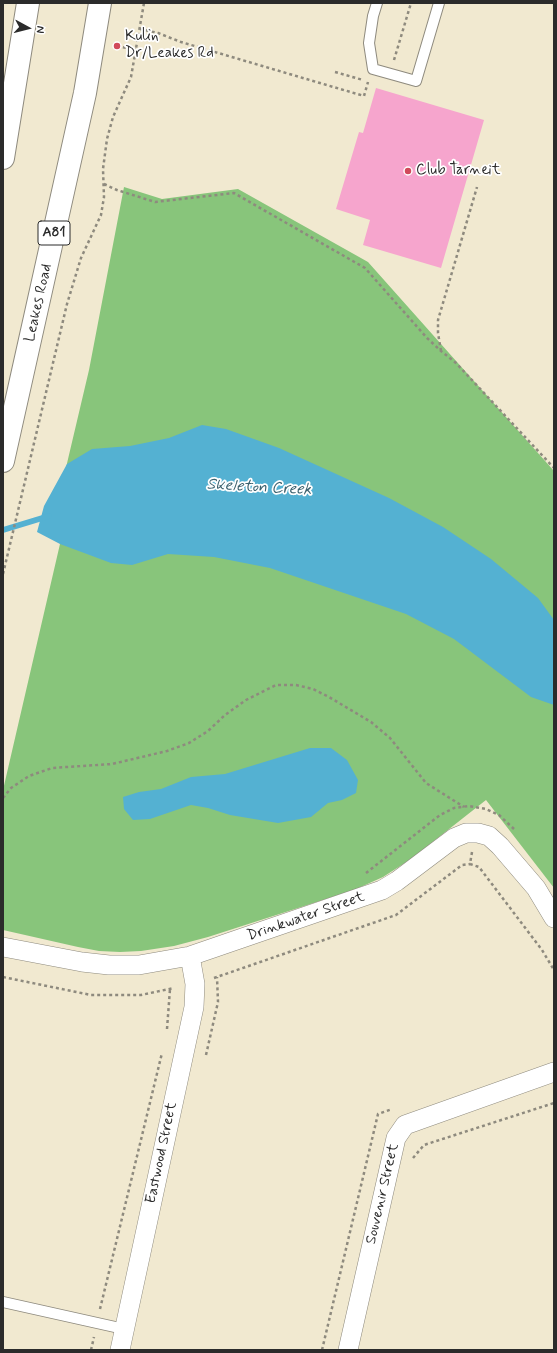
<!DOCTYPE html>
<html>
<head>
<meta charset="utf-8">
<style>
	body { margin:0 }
	#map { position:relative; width:557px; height:1353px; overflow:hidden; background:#f1e9d0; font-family:Mynerve,sans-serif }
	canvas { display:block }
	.frame { position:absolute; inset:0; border:4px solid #2b2b2b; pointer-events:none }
	.north { position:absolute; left:8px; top:8px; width:40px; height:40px; -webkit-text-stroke:3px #fff; paint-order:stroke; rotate:97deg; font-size:11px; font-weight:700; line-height:16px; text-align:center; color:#2b2b2b }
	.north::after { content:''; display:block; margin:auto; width:14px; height:18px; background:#2b2b2b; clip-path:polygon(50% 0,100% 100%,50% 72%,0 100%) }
</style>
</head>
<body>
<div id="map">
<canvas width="557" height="1353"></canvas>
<div class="frame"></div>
<div class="north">N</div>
</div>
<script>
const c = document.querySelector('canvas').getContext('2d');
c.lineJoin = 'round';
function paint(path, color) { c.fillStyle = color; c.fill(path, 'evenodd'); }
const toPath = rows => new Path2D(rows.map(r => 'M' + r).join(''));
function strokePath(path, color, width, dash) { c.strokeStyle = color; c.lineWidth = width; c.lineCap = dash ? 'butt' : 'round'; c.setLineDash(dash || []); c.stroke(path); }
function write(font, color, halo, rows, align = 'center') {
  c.font = font + ' Mynerve,sans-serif'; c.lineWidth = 3.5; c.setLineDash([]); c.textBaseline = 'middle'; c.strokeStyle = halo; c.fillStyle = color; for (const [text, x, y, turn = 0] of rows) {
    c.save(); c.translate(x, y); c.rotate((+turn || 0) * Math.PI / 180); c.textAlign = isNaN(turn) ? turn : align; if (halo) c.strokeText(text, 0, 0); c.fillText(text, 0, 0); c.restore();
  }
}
const green = toPath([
	[124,187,162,199,238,189,368,262,554,471,554,888,486,800,411,859,383,877,354,890,208,937,174,946,141,951,120,952,99,951,78,947,3,930,3,790,66,518,56,510,89,370]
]);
const water = toPath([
	[202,425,226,429,279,448,389,498,443,527,491,559,538,598,554,620,554,705,531,697,454,639,406,614,270,568,214,557,168,554,132,565,111,563,60,544,37,532,44,506,67,464,92,449,130,446,169,438],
	[310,748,331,748,347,760,358,780,356,793,342,800,328,803,311,817,278,823,230,815,208,808,191,805,150,819,133,820,124,809,123,797,139,792,161,789,191,777,225,774]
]);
const stream = toPath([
	[3,530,49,516]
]);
const building = toPath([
	[376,88,484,120,441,268,363,245,370,220,336,209,359,132,363,133]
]);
const path = toPath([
	[140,29,158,33,181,42,364,96,368,82],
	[117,46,136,50],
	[394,60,411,3],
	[335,72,363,80],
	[104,184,117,190,155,202,234,193,365,268,427,338,441,351,456,363,554,468],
	[441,351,438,333,438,320,477,187],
	[3,574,67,304,81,258,101,215,104,197,103,169,107,139,113,117,131,77,144,3],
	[3,798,11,788,29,776,52,768,112,764,167,751,189,743,208,731,225,715,246,700,276,685,296,685,313,689,329,697,371,722,390,738,426,783,464,807],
	[472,852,470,864,479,867,542,950,554,970],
	[366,873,440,815,454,808,469,806,486,809,499,815,514,829],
	[3,977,91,995,141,995,174,988],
	[214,978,396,915,462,865,470,864],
	[167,1029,170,989],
	[206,1055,218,1002,217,977],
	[413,1158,424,1145,554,1103],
	[100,1309,162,1053],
	[91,1350,94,1337],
	[322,1350,378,1114,392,1109]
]);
const lane = toPath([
	[377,3,373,16,369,43,373,69,416,81,439,3],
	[3,1302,124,1329]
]);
const street = toPath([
	[3,947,82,962,109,965,139,965,190,956,382,890,397,881,454,838,466,833,478,833,489,836,500,846,536,888,554,918],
	[120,1350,194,1007,195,984,190,956],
	[348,1350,396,1138,405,1125,554,1072]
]);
const highway = toPath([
	[3,158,28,3],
	[3,461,85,93,100,3]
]);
const markers = [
	[117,46,4,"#d1495b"],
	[408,171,4,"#d1495b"]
];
const shields = [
	[54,233,32]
];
const shieldNames = [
	["A81",54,233]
];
const poiNames = [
	["Kulin",125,37],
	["Dr/Leakes Rd",125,54],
	["Club Tarneit",416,171]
];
const streetNames = [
	["Leakes Road",39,303,-77],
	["Drinkwater Street",306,917,-19],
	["Eastwood Street",162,1153,-78],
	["Souvenir Street",383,1194,-77]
];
const waterNames = [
	["Skeleton Creek",259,488,3]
];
paint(green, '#88c57b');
paint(water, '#54b1d2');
strokePath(stream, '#54b1d2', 6);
paint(building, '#f6a5cd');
strokePath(lane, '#8e8a7e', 12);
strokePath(street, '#8e8a7e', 20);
strokePath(highway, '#8e8a7e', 24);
strokePath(path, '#8e8a7e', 2.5, [3, 3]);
strokePath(lane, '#fff', 10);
strokePath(street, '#fff', 19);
strokePath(highway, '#fff', 22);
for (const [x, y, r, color] of markers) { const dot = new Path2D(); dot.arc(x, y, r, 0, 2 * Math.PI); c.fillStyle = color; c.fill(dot); strokePath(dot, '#fff', 1.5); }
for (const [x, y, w] of shields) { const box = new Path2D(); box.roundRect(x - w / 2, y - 12, w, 24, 3); c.fillStyle = '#fff'; c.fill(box); strokePath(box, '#2b2b2b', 1); }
write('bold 14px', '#2b2b2b', null, shieldNames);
write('15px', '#2b2b2b', '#fff', poiNames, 'left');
write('15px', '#2b2b2b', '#fff', streetNames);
write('italic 16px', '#3b616e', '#fff', waterNames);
</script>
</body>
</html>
